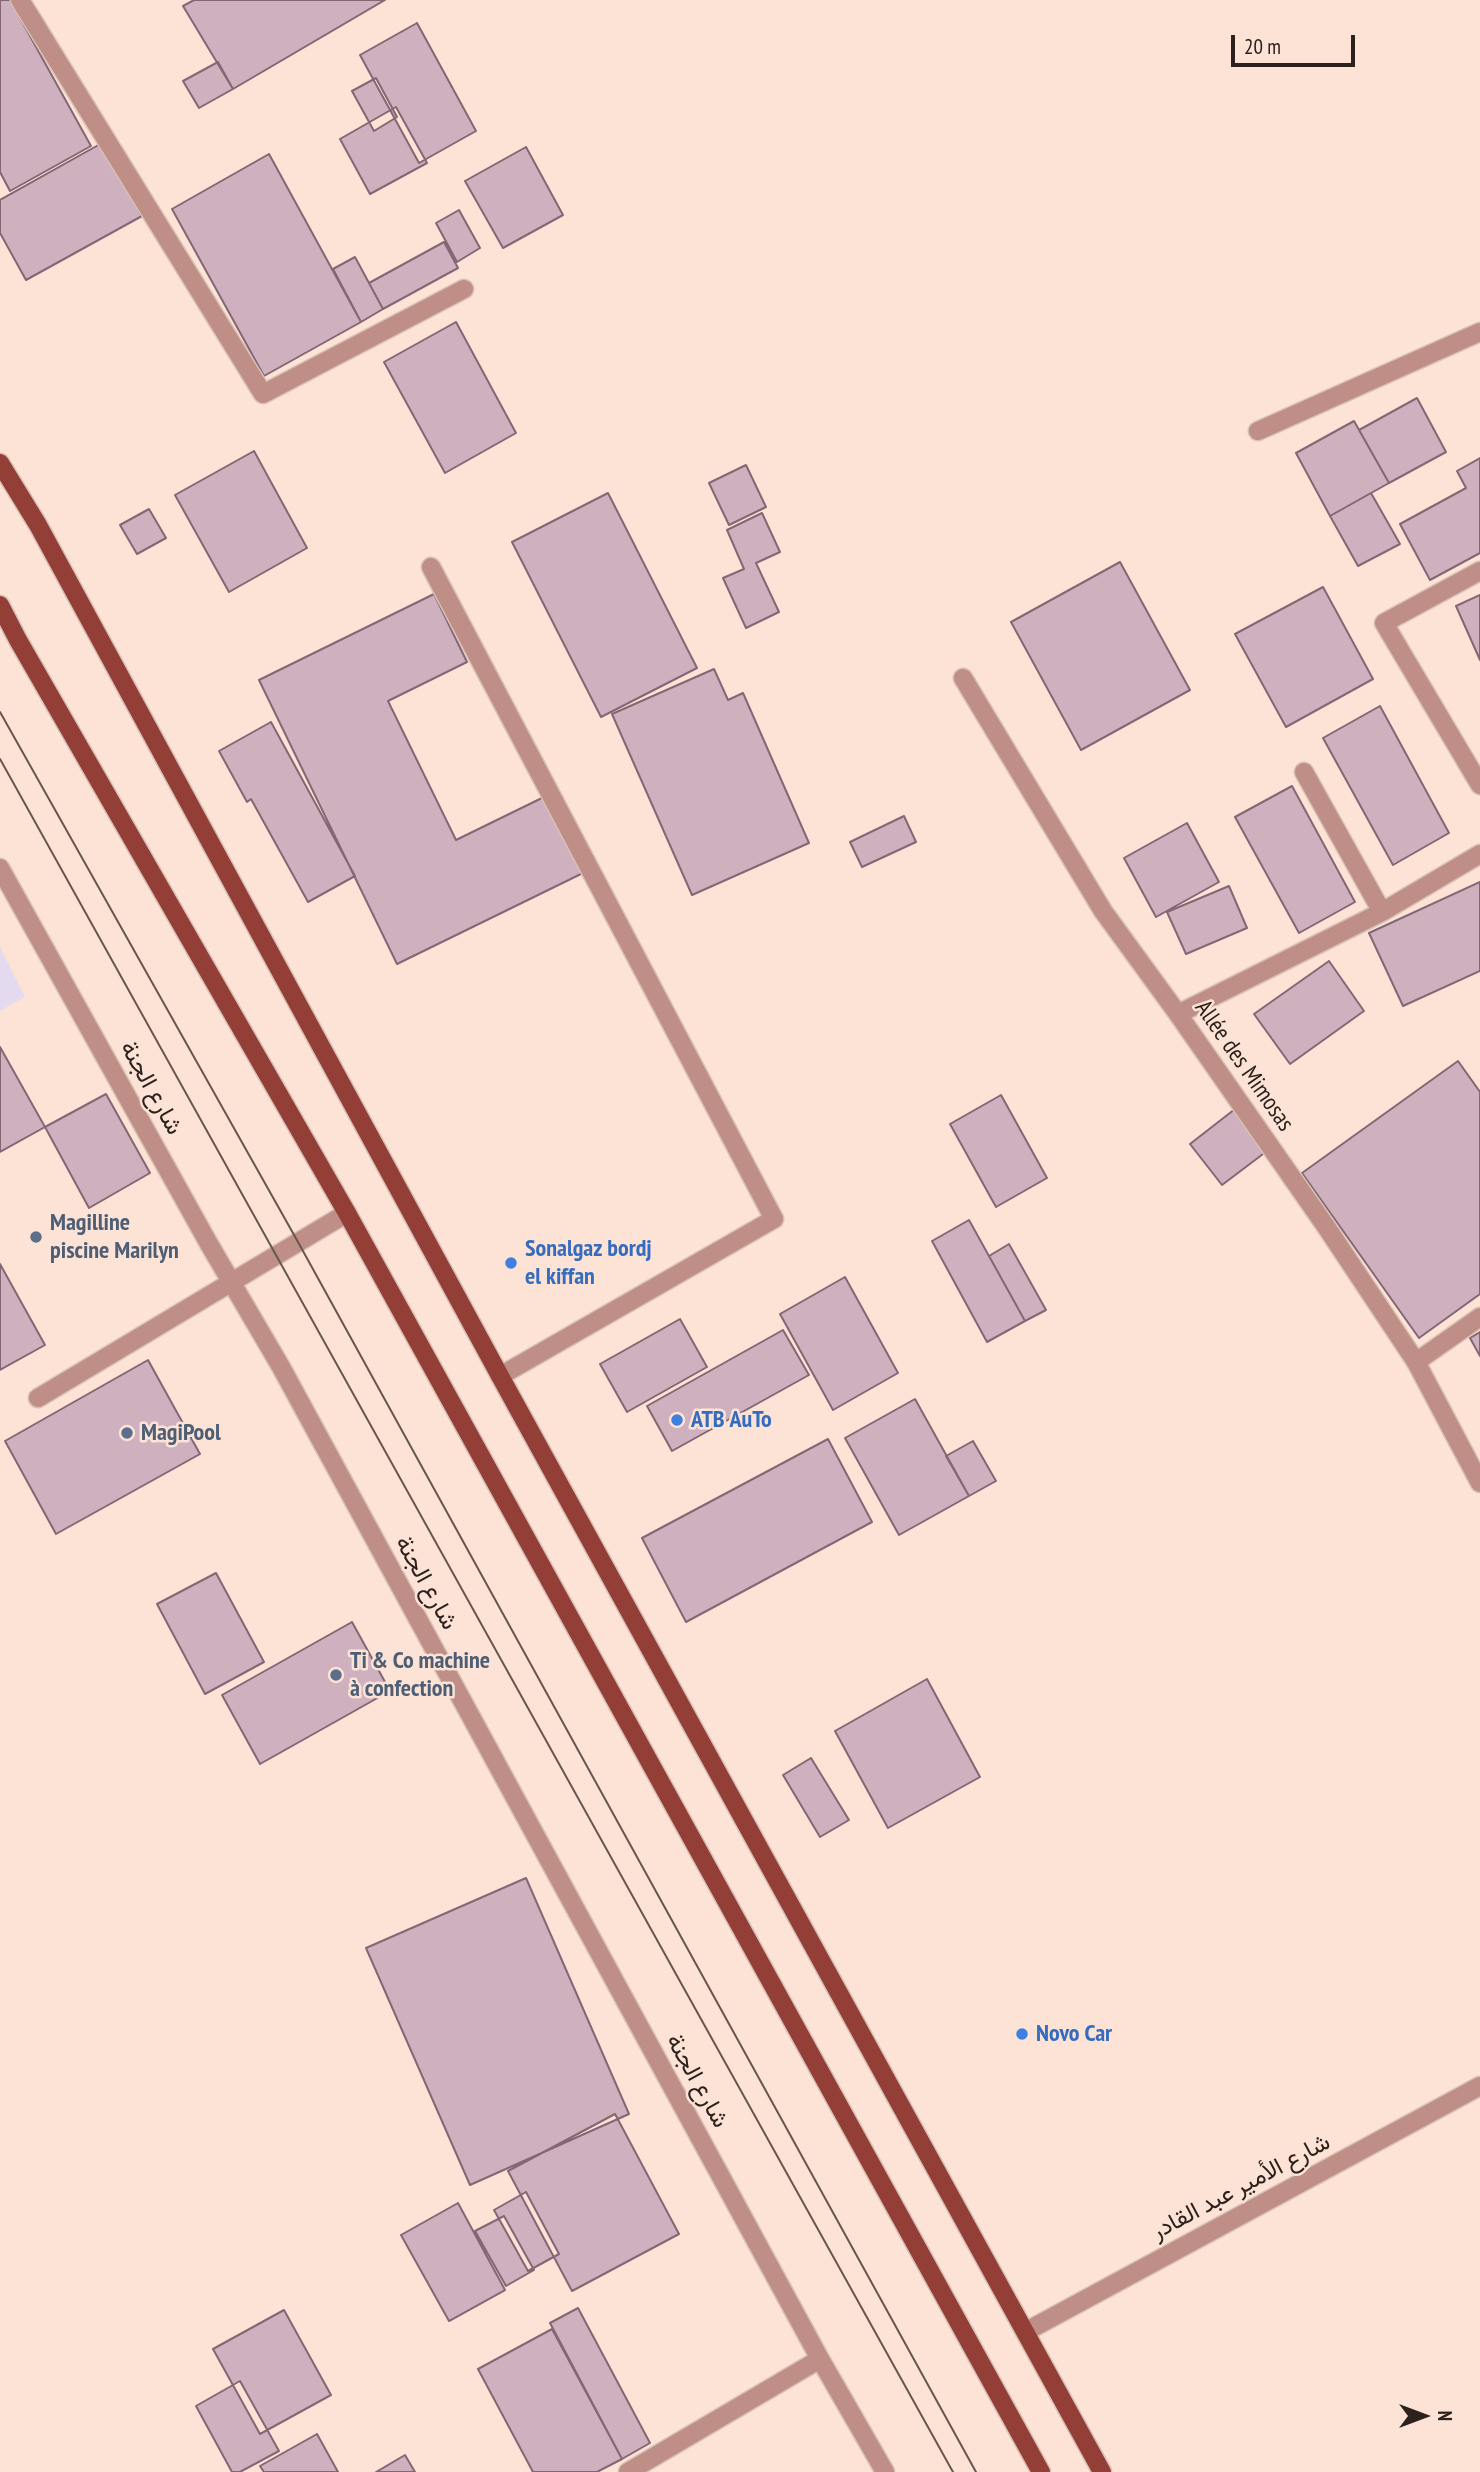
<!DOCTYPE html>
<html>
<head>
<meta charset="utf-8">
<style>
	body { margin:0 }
	#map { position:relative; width:1480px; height:2472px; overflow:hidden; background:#fce3d6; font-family:"PT Sans Narrow",sans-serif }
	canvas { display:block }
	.north { position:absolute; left:1389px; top:2381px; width:70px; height:70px; -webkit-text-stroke:5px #fce3d6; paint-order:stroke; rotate:90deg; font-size:19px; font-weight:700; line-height:28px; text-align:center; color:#2c211c }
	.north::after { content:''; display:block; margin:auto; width:24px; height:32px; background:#2c211c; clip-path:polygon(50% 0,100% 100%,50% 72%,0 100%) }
	.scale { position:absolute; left:1231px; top:35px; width:124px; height:32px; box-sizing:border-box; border:4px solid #2c211c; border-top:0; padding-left:9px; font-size:21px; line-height:24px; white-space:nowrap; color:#2c211c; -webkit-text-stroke:5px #fce3d6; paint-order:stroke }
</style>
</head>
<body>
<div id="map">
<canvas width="1480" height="2472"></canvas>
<div class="north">N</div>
<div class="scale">20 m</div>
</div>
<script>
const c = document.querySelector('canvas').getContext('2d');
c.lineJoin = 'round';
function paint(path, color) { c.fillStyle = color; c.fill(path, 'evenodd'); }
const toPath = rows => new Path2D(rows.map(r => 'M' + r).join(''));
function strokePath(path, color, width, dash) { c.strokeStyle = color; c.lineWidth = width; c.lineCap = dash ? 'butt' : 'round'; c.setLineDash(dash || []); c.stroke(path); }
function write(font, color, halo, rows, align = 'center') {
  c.font = font + ' "PT Sans Narrow",Vazirmatn,sans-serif'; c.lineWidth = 5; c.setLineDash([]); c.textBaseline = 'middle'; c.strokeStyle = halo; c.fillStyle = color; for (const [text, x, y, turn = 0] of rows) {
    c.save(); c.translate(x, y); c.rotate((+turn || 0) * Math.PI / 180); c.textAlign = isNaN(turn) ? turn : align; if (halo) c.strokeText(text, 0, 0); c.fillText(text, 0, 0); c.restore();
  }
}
const industrial = toPath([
	[0,947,25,997,0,1011]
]);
const building = toPath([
	[0,0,10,0,91,146,10,191,0,172,0,0],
	[194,0,385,0,233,89,183,6,194,0],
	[417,23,476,131,419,163,360,55,417,23],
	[218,62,233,89,199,108,183,81,218,62],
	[376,78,397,117,374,131,352,91,376,78],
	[396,107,427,163,370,194,340,139,396,107],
	[102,143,142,216,26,280,0,233,0,200,102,143],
	[526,147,563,215,503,248,465,181,526,147],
	[269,154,361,322,264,376,172,209,269,154],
	[459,210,480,248,457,262,436,223,459,210],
	[444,242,458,268,383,309,369,283,444,242],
	[355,257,383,309,361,322,333,269,355,257],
	[456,322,516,433,445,473,384,362,456,322],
	[1417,398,1446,452,1389,483,1359,430,1417,398],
	[1354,421,1389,483,1330,516,1296,453,1354,421],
	[254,451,307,548,229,592,175,495,254,451],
	[1480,458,1480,553,1430,580,1400,524,1466,488,1457,471,1480,458],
	[746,465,766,507,729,525,709,483,746,465],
	[608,493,697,668,601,717,512,542,608,493],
	[1371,493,1400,544,1358,566,1330,516,1371,493],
	[149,509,166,538,137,554,120,525,149,509],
	[762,513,780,552,756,563,779,612,746,628,723,578,744,569,727,530,762,513],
	[1120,562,1190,690,1081,750,1011,622,1120,562],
	[1323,587,1373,679,1286,727,1235,634,1323,587],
	[434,594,467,662,388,701,456,840,546,796,583,873,397,964,259,680,434,594],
	[1480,595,1480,660,1456,606,1480,595],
	[714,669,728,700,743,693,809,843,692,895,612,714,714,669],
	[1380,706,1449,833,1393,865,1323,738,1380,706],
	[271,722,355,876,308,902,251,799,247,802,219,751,271,722],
	[1292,786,1355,902,1299,933,1235,817,1292,786],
	[904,816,916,842,862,867,850,842,904,816],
	[1187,823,1219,882,1156,917,1124,858,1187,823],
	[1480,882,1480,971,1403,1006,1369,933,1480,882],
	[1229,886,1247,928,1186,954,1167,912,1229,886],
	[1329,961,1364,1011,1290,1064,1254,1014,1329,961],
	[0,1047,45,1127,0,1152,0,1047],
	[1458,1061,1480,1092,1480,1294,1419,1338,1302,1173,1458,1061],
	[106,1094,150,1173,89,1208,45,1127,106,1094],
	[1001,1095,1047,1178,996,1207,950,1124,1001,1095],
	[1235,1109,1267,1151,1222,1185,1190,1144,1235,1109],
	[969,1220,1025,1321,987,1342,932,1241,969,1220],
	[1009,1244,1046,1310,1025,1321,989,1256,1009,1244],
	[0,1264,45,1345,0,1370,0,1264],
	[845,1277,898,1373,833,1410,780,1314,845,1277],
	[680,1319,707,1367,627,1412,600,1364,680,1319],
	[783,1330,809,1375,672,1451,647,1406,783,1330],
	[1480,1332,1480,1356,1470,1338,1480,1332],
	[148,1360,200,1454,56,1534,5,1441,148,1360],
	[915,1399,969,1496,899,1535,845,1438,915,1399],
	[828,1439,872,1522,686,1622,642,1538,828,1439],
	[973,1441,996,1481,969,1496,946,1456,973,1441],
	[216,1573,264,1662,205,1694,157,1604,216,1573],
	[352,1622,390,1691,260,1764,222,1695,352,1622],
	[927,1679,980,1777,888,1828,835,1731,927,1679],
	[811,1758,849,1820,820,1837,783,1775,811,1758],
	[526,1878,629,2114,470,2185,366,1948,526,1878],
	[615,2114,679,2234,572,2291,508,2171,615,2114],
	[526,2192,559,2254,528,2271,494,2210,526,2192],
	[458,2203,505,2290,449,2321,401,2235,458,2203],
	[504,2216,534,2270,506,2286,475,2231,504,2216],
	[578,2308,650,2443,622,2459,550,2323,578,2308],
	[284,2310,331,2395,260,2434,213,2349,284,2310],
	[552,2329,622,2459,597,2472,533,2472,478,2369,552,2329],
	[240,2381,279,2451,240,2472,232,2472,196,2406,240,2381],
	[317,2434,338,2472,264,2472,260,2466,317,2434],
	[405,2455,415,2472,376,2472,405,2455]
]);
const lane = toPath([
	[20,0,263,394,464,289],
	[431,567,774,1219,500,1376],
	[1416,1362,1480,1317]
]);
const street = toPath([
	[1258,431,1480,332],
	[1480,571,1384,623,1480,785],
	[963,678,1103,911,1178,1014,1327,1228,1416,1362,1480,1483],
	[1304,772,1382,912],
	[0,868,209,1244,281,1367,820,2359,885,2472],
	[1178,1014,1382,912,1480,854],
	[38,1398,347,1213],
	[1025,2332,1480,2086],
	[628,2472,820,2359]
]);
const primary = toPath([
	[0,463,38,525,500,1376,1102,2472],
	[0,605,18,640,347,1213,1041,2472]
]);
const tram = toPath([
	[0,712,298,1242,976,2472],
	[0,759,953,2472]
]);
const markers = [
	[36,1237,7,"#5c6f8a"],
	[511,1263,7,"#3f7fe0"],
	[677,1420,7,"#3f7fe0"],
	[127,1433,7,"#5c6f8a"],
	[336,1675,7,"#5c6f8a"],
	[1022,2034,7,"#3f7fe0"]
];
const streetNames = [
	["Allée des Mimosas",1244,1066,55],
	["شارع الجنة",151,1088,61],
	["شارع الجنة",426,1583,61],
	["شارع الجنة",697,2081,61],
	["شارع الأمير عبد القادر",1241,2187,-28]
];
const serviceNames = [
	["Magilline",50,1223],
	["piscine Marilyn",50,1251],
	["MagiPool",141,1433],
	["Ti & Co machine",350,1661],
	["à confection",350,1689]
];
const shopNames = [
	["Sonalgaz bordj",525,1249],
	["el kiffan",525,1277],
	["ATB AuTo",691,1420],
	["Novo Car",1036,2034]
];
paint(industrial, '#e4daef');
paint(building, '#cfb0be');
strokePath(building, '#836774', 2);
strokePath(lane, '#d7c0b5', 21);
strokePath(street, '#d7c0b5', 21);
strokePath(primary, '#d7c0b5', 21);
strokePath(lane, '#bf8e86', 18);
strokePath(street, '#bf8e86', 18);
strokePath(primary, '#933e36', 18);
strokePath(tram, '#65564f', 2);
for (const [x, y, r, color] of markers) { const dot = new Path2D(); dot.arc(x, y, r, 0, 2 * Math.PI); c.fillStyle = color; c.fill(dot); strokePath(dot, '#fce3d6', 2.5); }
write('24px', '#2c211c', '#fce3d6', streetNames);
write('bold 24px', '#4e5e75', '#fce3d6', serviceNames, 'left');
write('bold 24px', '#366cbe', '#fce3d6', shopNames, 'left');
</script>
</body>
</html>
